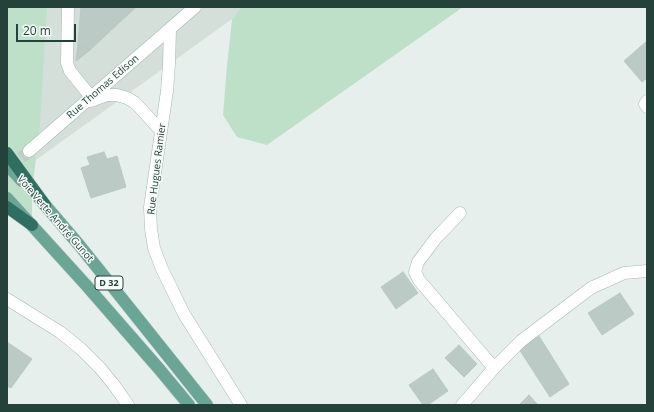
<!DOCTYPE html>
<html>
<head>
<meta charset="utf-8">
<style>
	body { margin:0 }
	#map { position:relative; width:654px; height:412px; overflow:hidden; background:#e6efeb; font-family:"Open Sans",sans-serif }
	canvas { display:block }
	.frame { position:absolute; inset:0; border:8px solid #24423a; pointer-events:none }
	.scale { position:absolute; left:16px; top:24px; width:60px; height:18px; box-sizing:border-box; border:2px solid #24423a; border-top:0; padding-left:5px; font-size:12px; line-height:14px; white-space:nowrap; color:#24423a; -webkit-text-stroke:3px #f7fbf9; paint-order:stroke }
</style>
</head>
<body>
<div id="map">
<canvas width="654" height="412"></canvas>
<div class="frame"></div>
<div class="scale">20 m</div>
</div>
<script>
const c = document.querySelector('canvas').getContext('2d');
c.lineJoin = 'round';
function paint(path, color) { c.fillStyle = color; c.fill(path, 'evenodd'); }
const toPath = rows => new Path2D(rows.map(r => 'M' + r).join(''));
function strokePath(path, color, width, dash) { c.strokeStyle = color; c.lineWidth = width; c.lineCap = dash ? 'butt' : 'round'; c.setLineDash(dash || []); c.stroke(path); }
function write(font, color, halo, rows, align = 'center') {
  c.font = font + ' "Open Sans",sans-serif'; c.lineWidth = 3; c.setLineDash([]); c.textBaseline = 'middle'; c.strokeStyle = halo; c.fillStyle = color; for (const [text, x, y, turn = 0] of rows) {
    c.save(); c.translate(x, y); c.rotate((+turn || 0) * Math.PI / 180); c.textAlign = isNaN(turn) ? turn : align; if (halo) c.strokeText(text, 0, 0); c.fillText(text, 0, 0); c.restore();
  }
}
const built = toPath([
	[45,7,241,7,232,19,36,160]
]);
const green = toPath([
	[7,7,47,7,40,125,32,191,32,225,7,198],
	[241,7,463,7,267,145,237,137,223,115,227,66,232,19]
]);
const building = toPath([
	[81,7,136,7,90,50,78,43,81,7],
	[647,41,647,78,642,82,624,61,647,41],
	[78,43,90,50,76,61,78,43],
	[104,152,107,159,117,156,126,187,91,198,81,168,90,165,87,157,104,152],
	[403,272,418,293,396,309,381,287,403,272],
	[620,293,634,314,602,335,588,313,620,293],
	[539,336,569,384,550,397,519,349,539,336],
	[7,342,32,359,11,388,7,386,7,342],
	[459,345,477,364,464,377,445,358,459,345],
	[433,369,448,391,428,405,423,405,409,385,433,369],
	[529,395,538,405,519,405,529,395]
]);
const minorTunnel = toPath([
	[8,170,29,151]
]);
const minor = toPath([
	[68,7,67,63,70,71,91,97],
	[170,29,169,64,167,91,150,207,151,229,154,248,162,269,184,314,241,405],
	[91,101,107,95,117,95,127,98,134,102,142,110,161,131],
	[647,101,645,104,647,107],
	[29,151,195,7],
	[460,213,436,238,418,262,415,272,419,280,494,368],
	[7,299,60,332,81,349,100,368,114,385,128,405],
	[462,405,494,368,521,341,591,288,624,273,647,271]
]);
const major = toPath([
	[7,165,22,181],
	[7,198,86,285,160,370,189,405],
	[39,198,80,246,207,405]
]);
const highway = toPath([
	[7,153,45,205],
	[7,207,32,225]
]);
const shields = [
	[109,283,28]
];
const shieldNames = [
	["D 32",109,283]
];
const streetNames = [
	["Rue Thomas Edison",103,87,-41],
	["Rue Hugues Ramier",157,169,-83],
	["Voie Verte André Gunot",55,219,49]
];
paint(built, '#d4dfda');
paint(green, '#bfe0c8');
paint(building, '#bbcac4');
strokePath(building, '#b8c9c2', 1);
strokePath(minorTunnel, '#bfccc8', 12, [12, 6]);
strokePath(minor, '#a8b8b2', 13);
strokePath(major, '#c2cac8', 13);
strokePath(highway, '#c2cac8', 13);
strokePath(minor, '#fff', 12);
strokePath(major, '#6aa596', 12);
strokePath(highway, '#2f6f62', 12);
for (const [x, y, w] of shields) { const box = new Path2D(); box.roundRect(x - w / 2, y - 7, w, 14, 3); c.fillStyle = '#f7fbf9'; c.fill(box); strokePath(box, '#24423a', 1); }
write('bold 9px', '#24423a', null, shieldNames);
write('10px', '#24423a', '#f7fbf9', streetNames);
</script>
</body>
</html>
